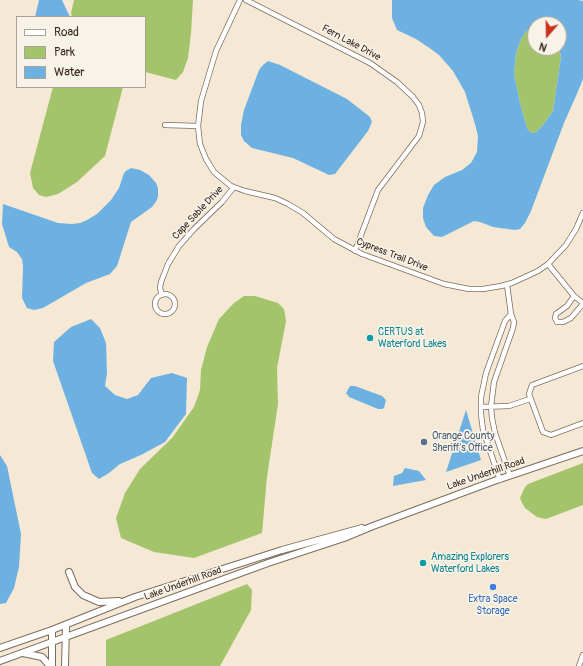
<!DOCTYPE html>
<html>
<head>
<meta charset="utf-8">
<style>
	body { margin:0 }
	#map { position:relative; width:583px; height:666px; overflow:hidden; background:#f5e8d4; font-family:Pangolin,sans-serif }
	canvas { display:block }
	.legend { position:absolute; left:16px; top:16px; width:130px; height:72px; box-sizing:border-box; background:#f7f3e8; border:1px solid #aca397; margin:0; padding:5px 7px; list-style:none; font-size:12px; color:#3b2a1e }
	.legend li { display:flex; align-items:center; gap:8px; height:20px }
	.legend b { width:20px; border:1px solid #aca397 }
	.north { position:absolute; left:527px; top:16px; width:40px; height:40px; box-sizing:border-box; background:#f7f3e8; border:1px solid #aca397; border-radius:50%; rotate:200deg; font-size:11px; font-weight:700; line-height:16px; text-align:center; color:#3b2a1e }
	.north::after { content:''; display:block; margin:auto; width:14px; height:18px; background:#c8321e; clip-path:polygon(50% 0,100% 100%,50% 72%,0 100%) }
</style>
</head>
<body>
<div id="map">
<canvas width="583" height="666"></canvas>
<ul class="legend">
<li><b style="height:5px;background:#fff"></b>Road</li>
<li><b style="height:11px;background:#a4c46c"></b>Park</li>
<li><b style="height:11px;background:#6db1e3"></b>Water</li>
</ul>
<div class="north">N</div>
</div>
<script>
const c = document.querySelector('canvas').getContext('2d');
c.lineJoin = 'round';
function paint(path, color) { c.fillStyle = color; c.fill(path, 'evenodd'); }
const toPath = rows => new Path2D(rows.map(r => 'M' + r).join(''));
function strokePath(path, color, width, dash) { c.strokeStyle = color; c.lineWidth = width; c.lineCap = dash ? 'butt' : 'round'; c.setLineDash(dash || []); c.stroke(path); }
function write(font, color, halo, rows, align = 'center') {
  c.font = font + ' Pangolin,sans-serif'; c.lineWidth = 3.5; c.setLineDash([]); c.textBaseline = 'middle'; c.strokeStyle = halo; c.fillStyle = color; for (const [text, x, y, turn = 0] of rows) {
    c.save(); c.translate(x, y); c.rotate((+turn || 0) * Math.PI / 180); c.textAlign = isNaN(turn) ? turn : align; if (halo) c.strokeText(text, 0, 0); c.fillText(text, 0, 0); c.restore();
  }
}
const green = toPath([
	[74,0,193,0,191,33,188,58,183,72,176,80,145,72,145,17,72,17,71,13],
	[533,30,535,30,535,48,559,48,559,47,561,57,553,111,543,125,536,132,534,133,530,132,527,128,520,103,514,74,516,53,521,39,526,31],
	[53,87,123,87,105,156,77,182,58,194,46,197,39,195,33,188,30,173],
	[244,296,255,296,278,303,284,309,286,321,277,368,278,404,267,477,262,533,194,558,154,552,121,538,116,518,125,493,140,469,172,438,194,407,200,390,201,370,207,347,219,319,234,303],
	[583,463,583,505,546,519,537,517,525,508,522,503,520,498,525,487,528,484],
	[247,584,252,590,251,610,220,666,106,666,106,640]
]);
const water = toPath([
	[39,0,62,0,70,17,35,17],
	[392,0,578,0,583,1,583,79,576,96,564,123,531,211,525,223,520,229,515,230,493,227,480,222,474,221,442,237,434,236,426,227,423,218,423,208,428,195,434,185,445,177,462,170,471,163,477,152,478,136,475,124,465,92,453,71,439,55,431,49,416,39,397,30,392,18],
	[535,24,559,24,559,47,561,57,553,111,543,125,536,132,534,133,530,132,527,128,520,103,514,74,516,53,521,39,526,31,535,30],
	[268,61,280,65,347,99,370,117,372,122,368,131,335,174,329,175,293,158,252,148,244,141,241,135,241,125,244,110,259,70,263,65],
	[131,168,140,170,149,175,156,183,158,188,158,196,157,200,152,207,131,222,117,266,110,274,86,283,43,308,34,310,27,308,22,298,23,266,22,259,17,252,9,247,2,224,3,204,58,223,72,224,80,223,87,220,97,214,111,200,119,188,124,173,126,171],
	[91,319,100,328,106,343,107,373,105,386,115,395,127,399,138,395,151,378,172,373,187,378,186,414,165,442,141,455,120,464,109,473,99,479,92,473,53,361,54,342,71,327],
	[350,386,355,386,382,396,386,400,384,408,382,409,378,409,349,397,346,393],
	[466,410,481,460,446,472],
	[0,455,7,466,21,534,19,567,14,588,6,603,0,604],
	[405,468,419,471,426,480,393,486,394,476,402,473]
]);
const minor = toPath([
	[240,0,216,51,201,101,198,126,200,144,206,159,214,172,231,186,245,191,275,198,288,204,303,213,334,239,362,254,444,284,469,289,483,289,501,286,512,283,538,271,548,264,566,245,576,229,583,213],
	[246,0,370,63,397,82,413,97,419,105,422,113,423,122,419,136,378,190,355,251],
	[165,125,198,126],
	[548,264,574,296,583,303],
	[507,285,511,314],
	'155 304a10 10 0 1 1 20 0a10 10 0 1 1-20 0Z',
	[162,295,160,288,161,282,168,264,179,246,194,229,222,202,234,187],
	[574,296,567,306,556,314,555,318,557,322,563,322,571,318,583,304],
	[583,366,532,385,529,394,543,432,551,435,583,423],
	[481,407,509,406,530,399],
	[500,480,483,430,481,414,481,397,486,373,505,321,511,314,514,322,513,328,494,382,491,407,492,418,495,433,510,476],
	[579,666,583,655]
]);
const tertiary = toPath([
	[69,572,75,587,83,595,99,602,119,601],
	[0,648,52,630,135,597,282,550,362,528],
	[23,653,42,657,50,666],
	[0,661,268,563,344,538,373,526,494,481,583,451],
	[52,666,52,630],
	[65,666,66,625]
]);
const markers = [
	[370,338,4,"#0f9aa8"],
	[424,442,4,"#5c6f8a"],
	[423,563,4,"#0f9aa8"],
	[493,587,4,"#3f7fe0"]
];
const streetNames = [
	["Fern Lake Drive",351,43,28],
	["Cape Sable Drive",198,213,-47],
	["Cypress Trail Drive",392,255,21],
	["Lake Underhill Road",486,474,-19],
	["Lake Underhill Road",183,584,-20]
];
const cultureNames = [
	["CERTUS at",378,332],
	["Waterford Lakes",378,344],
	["Amazing Explorers",431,557],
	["Waterford Lakes",431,569]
];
const serviceNames = [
	["Orange County",432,436],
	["Sheriff's Office",432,448]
];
const shopNames = [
	["Extra Space",493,599],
	["Storage",493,611]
];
paint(green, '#a4c46c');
paint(water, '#6db1e3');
strokePath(minor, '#7c6c5e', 6);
strokePath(tertiary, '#7c6c5e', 8);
strokePath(minor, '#fff', 4.5);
strokePath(tertiary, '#fff', 6);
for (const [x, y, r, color] of markers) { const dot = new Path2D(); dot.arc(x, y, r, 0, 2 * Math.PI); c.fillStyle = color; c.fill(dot); strokePath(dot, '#f7f3e8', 1.5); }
write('10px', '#3b2a1e', '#f7f3e8', streetNames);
write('10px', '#0d838f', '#f7f3e8', cultureNames, 'left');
write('10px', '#4e5e75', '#f7f3e8', serviceNames, 'left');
write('10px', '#366cbe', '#f7f3e8', shopNames);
</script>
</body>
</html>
